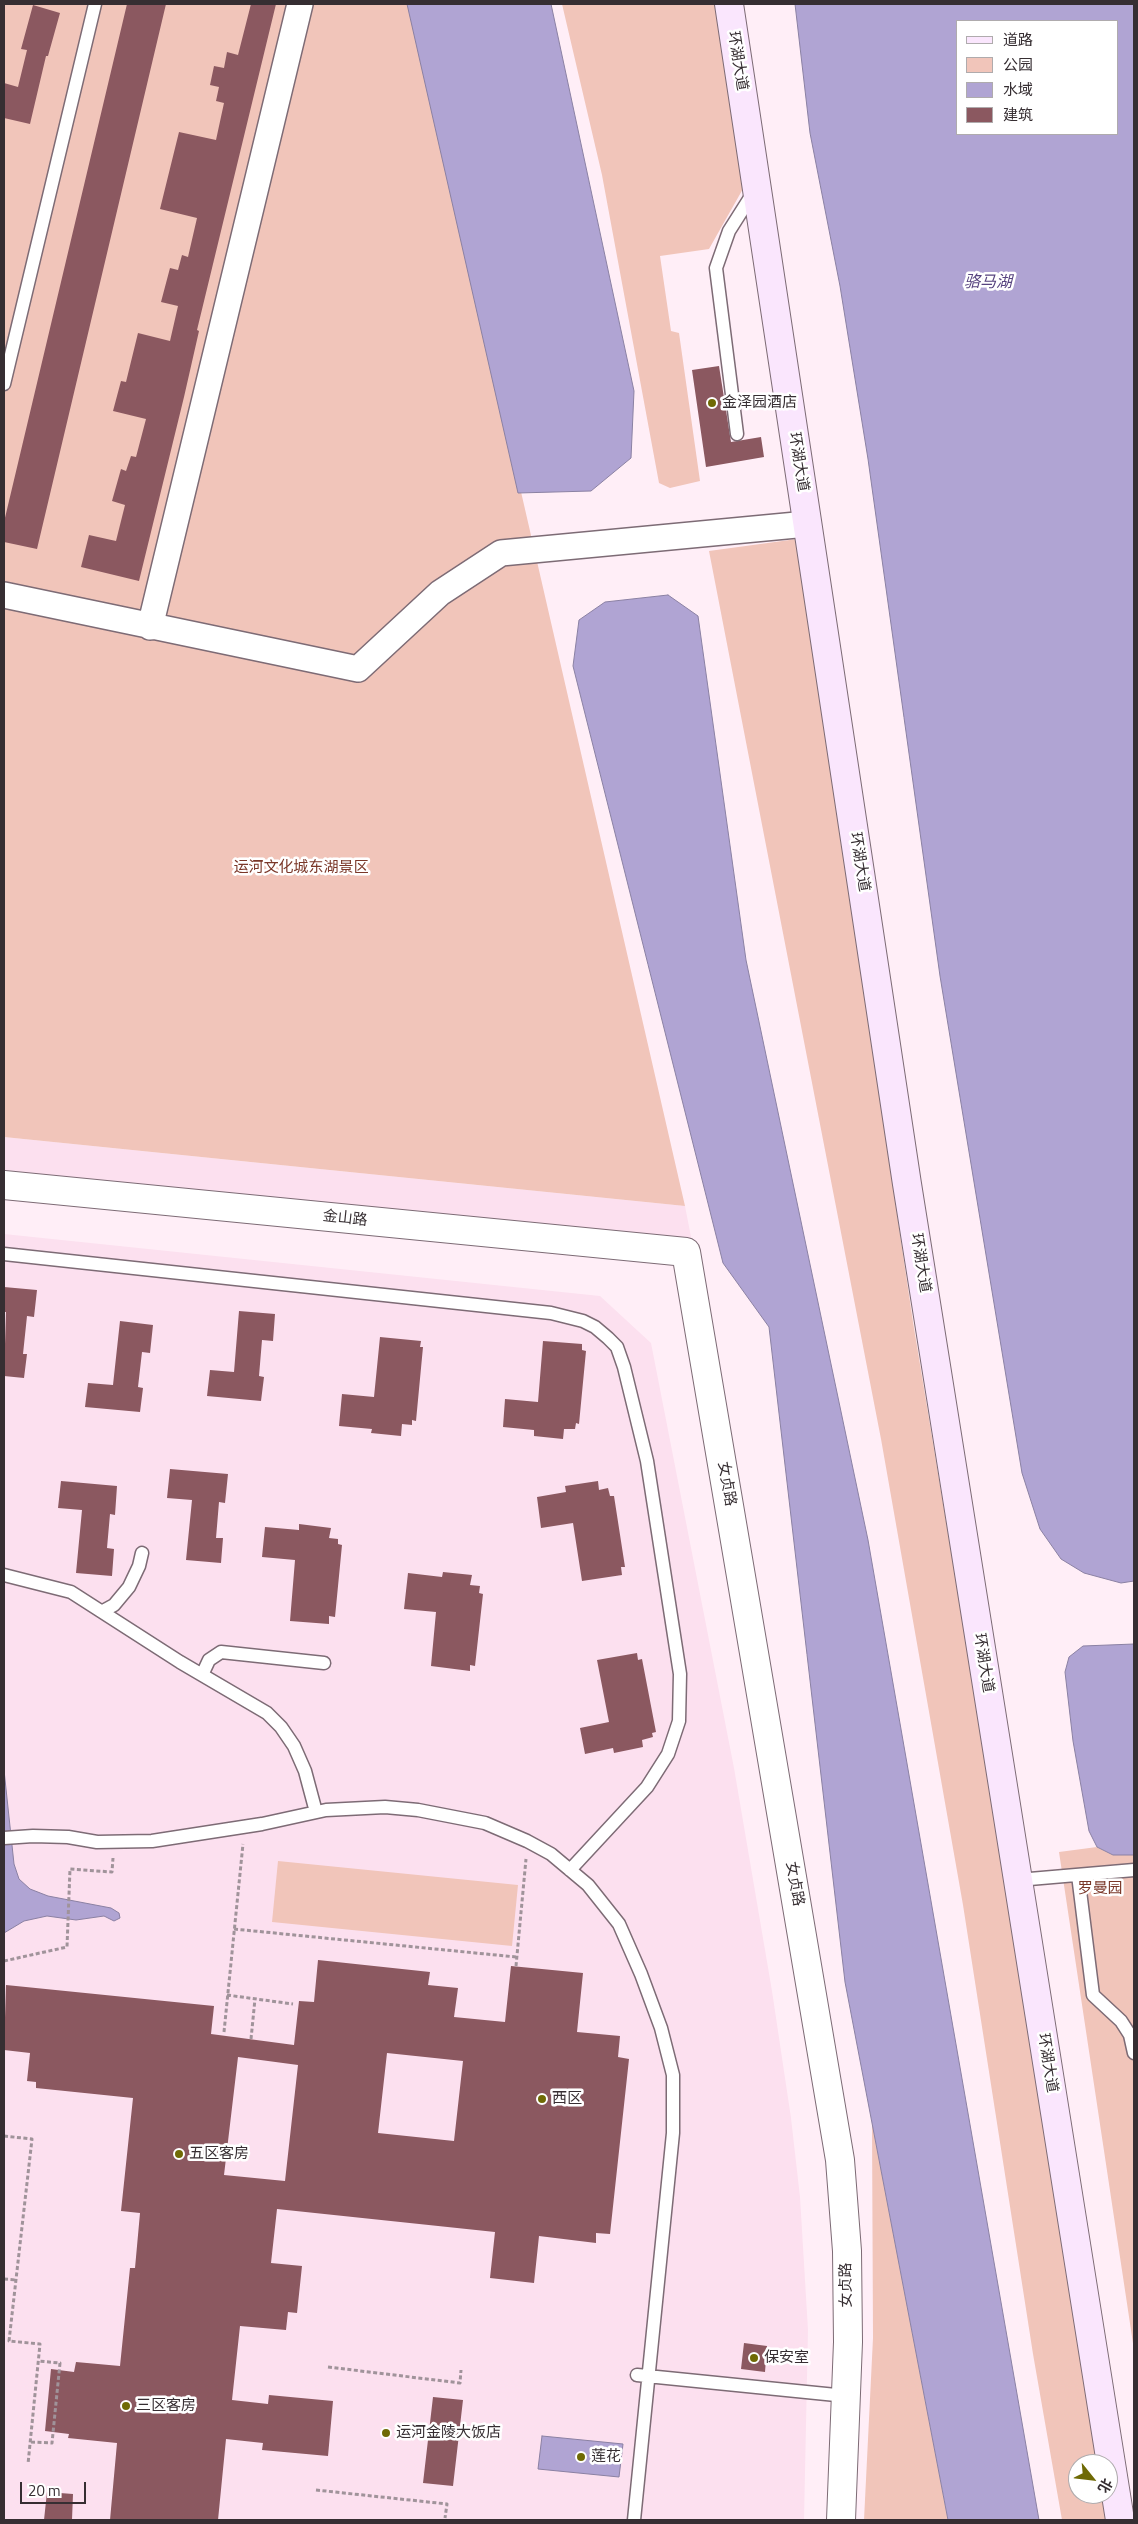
<!DOCTYPE html>
<html>
<head>
<meta charset="utf-8">
<style>
	body { margin:0 }
	#map { position:relative; width:1138px; height:2524px; overflow:hidden; background:#ffeef7; font-family:"Titillium Web","Noto Sans SC",sans-serif }
	canvas { display:block }
	.frame { position:absolute; inset:0; border:5px solid #362e32; pointer-events:none }
	.legend { position:absolute; left:956px; top:20px; width:162px; height:115px; box-sizing:border-box; background:#fff; border:1px solid #afabad; margin:0; padding:6px 9px; list-style:none; font-size:15px; color:#362e32 }
	.legend li { display:flex; align-items:center; gap:10px; height:25px }
	.legend b { width:25px; border:1px solid #afabad }
	.north { position:absolute; left:1068px; top:2454px; width:50px; height:50px; box-sizing:border-box; background:#fff; border:1px solid #afabad; border-radius:50%; rotate:119deg; font-size:14px; font-weight:700; line-height:20px; text-align:center; color:#362e32 }
	.north::after { content:''; display:block; margin:auto; width:18px; height:22px; background:#6f6a05; clip-path:polygon(50% 0,100% 100%,50% 72%,0 100%) }
	.scale { position:absolute; left:20px; top:2482px; width:66px; height:22px; box-sizing:border-box; border:2px solid #362e32; border-top:0; padding-left:6px; font-size:15px; line-height:18px; white-space:nowrap; color:#362e32; -webkit-text-stroke:4px #fff; paint-order:stroke }
</style>
</head>
<body>
<div id="map">
<canvas width="1138" height="2524"></canvas>
<div class="frame"></div>
<ul class="legend">
<li><b style="height:6px;background:#fae6fd"></b>道路</li>
<li><b style="height:14px;background:#f1c5ba"></b>公园</li>
<li><b style="height:14px;background:#b0a4d3"></b>水域</li>
<li><b style="height:14px;background:#8b5860"></b>建筑</li>
</ul>
<div class="north">北</div>
<div class="scale">20 m</div>
</div>
<script>
const c = document.querySelector('canvas').getContext('2d');
c.lineJoin = 'round';
function paint(path, color) { c.fillStyle = color; c.fill(path, 'evenodd'); }
const toPath = rows => new Path2D(rows.map(r => 'M' + r).join(''));
function strokePath(path, color, width, dash) { c.strokeStyle = color; c.lineWidth = width; c.lineCap = dash ? 'butt' : 'round'; c.setLineDash(dash || []); c.stroke(path); }
function write(font, color, halo, rows, align = 'center') {
  c.font = font + ' "Titillium Web","Noto Sans SC",sans-serif'; c.lineWidth = 5; c.setLineDash([]); c.textBaseline = 'middle'; c.strokeStyle = halo; c.fillStyle = color; for (const [text, x, y, turn = 0] of rows) {
    c.save(); c.translate(x, y); c.rotate((+turn || 0) * Math.PI / 180); c.textAlign = isNaN(turn) ? turn : align; if (halo) c.strokeText(text, 0, 0); c.fillText(text, 0, 0); c.restore();
  }
}
const built = toPath([
	[4,1137,685,1206,692,1242,4,1175],
	[4,1234,600,1296,651,1343,734,1768,772,1991,791,2118,800,2197,808,2330,804,2520,4,2520]
]);
const green = toPath([
	[4,4,409,4,685,1206,4,1137],
	[562,4,720,4,744,187,709,249,660,256,671,331,679,333,700,481,670,488,659,483,602,175],
	[797,539,913,1322,998,1836,1097,2464,1078,2464,1078,2494,1102,2494,1106,2520,1062,2520,1033,2354,963,1905,881,1439,709,551],
	[1097,1847,1113,1855,1134,1855,1134,2350,1059,1852],
	[278,1861,518,1885,512,1946,272,1922],
	[872,2122,948,2520,864,2520,873,2338]
]);
const water = toPath([
	[407,4,551,4,634,391,631,458,591,491,518,493,407,4],
	[795,4,1134,4,1134,1581,1121,1583,1084,1573,1061,1559,1040,1529,1022,1473,940,976,868,459,840,286,810,133,795,4],
	[1117,21,1117,134,957,134,957,21,1117,21],
	[668,595,698,616,746,960,868,1540,1039,2520,948,2520,845,1982,769,1327,723,1263,573,666,579,620,605,602,668,595],
	[1134,1644,1134,1855,1113,1855,1097,1847,1089,1831,1073,1741,1065,1672,1069,1657,1083,1646,1134,1644],
	[4,1770,14,1864,19,1879,30,1889,48,1896,111,1908,119,1913,120,1918,114,1921,104,1916,76,1920,47,1916,24,1921,4,1933,4,1770],
	[542,2436,623,2444,619,2477,538,2469,542,2436]
]);
const building = toPath([
	[127,4,166,4,37,549,4,542,4,522],
	[251,4,276,4,197,330,199,331,184,397,139,581,81,567,89,535,116,541,125,505,112,501,121,469,126,471,131,456,136,457,146,419,113,411,121,381,126,382,138,333,170,341,178,306,161,302,170,268,178,270,182,255,188,257,197,218,160,209,179,132,216,140,224,103,216,101,219,87,210,85,214,66,224,68,227,52,238,55],
	[33,5,60,13,48,56,46,56,30,124,4,118,4,83,18,87,27,50,21,49],
	[719,366,731,442,761,437,764,457,706,467,692,370],
	[4,1287,37,1290,34,1317,27,1316,23,1354,27,1354,24,1378,4,1376,6,1312,4,1312],
	[239,1311,275,1314,273,1341,262,1340,259,1376,264,1377,261,1401,207,1396,210,1370,234,1372],
	[120,1321,153,1325,150,1353,142,1352,138,1387,143,1388,140,1412,85,1407,88,1383,113,1385],
	[380,1337,421,1341,420,1347,423,1347,416,1421,412,1420,412,1425,402,1424,401,1436,371,1433,372,1429,339,1426,342,1394,374,1397],
	[543,1341,582,1344,582,1350,586,1351,579,1424,576,1423,575,1429,564,1429,563,1439,534,1436,534,1430,503,1427,505,1399,538,1402],
	[170,1469,228,1474,225,1503,219,1502,216,1538,223,1538,221,1563,186,1560,192,1500,167,1498],
	[61,1481,117,1486,115,1515,110,1514,107,1548,114,1549,112,1576,76,1573,82,1510,58,1508],
	[598,1481,599,1490,608,1488,610,1496,614,1496,625,1567,621,1567,622,1575,582,1581,573,1523,541,1528,537,1497,566,1492,565,1486],
	[299,1524,331,1528,329,1538,338,1539,338,1544,342,1545,335,1617,329,1616,329,1624,290,1621,295,1560,262,1557,265,1527,299,1530],
	[443,1572,472,1575,470,1585,480,1586,479,1593,483,1594,475,1666,470,1665,470,1671,431,1666,436,1612,404,1609,408,1573,442,1577],
	[637,1653,638,1660,642,1659,656,1732,652,1733,653,1737,642,1740,643,1747,614,1753,613,1748,585,1754,580,1728,609,1722,597,1660],
	[318,1960,430,1972,428,1985,458,1988,454,2017,505,2022,511,1966,583,1973,577,2032,620,2036,618,2057,629,2059,610,2234,596,2233,596,2243,539,2236,534,2283,490,2278,495,2232,277,2209,271,2263,302,2266,297,2313,288,2312,286,2330,240,2326,232,2400,268,2404,269,2395,333,2401,328,2456,262,2450,263,2443,226,2439,218,2520,110,2520,117,2443,68,2438,69,2434,45,2431,51,2369,74,2372,76,2362,120,2366,130,2268,135,2268,140,2213,121,2211,133,2098,36,2088,36,2082,27,2081,30,2053,4,2050,6,1985,214,2006,211,2034,294,2045,299,2001,314,2002],
	[387,2053,463,2061,454,2141,378,2133],
	[238,2057,298,2065,285,2181,224,2175],
	[744,2343,767,2346,765,2372,741,2369],
	[433,2397,463,2400,453,2486,423,2483],
	[47,2492,73,2494,72,2520,44,2520]
]);
const path = toPath([
	[234,1929,516,1957],
	[4,1961,67,1947,70,1869,112,1872,113,1858],
	[516,1966,526,1859],
	[227,1995,293,2004],
	[224,2032,243,1844],
	[251,2039,255,1999],
	[4,2136,32,2139,9,2341,40,2344,28,2464],
	[4,2279,16,2280],
	[328,2367,460,2383,461,2370],
	[31,2442,52,2443,60,2363,38,2361],
	[316,2490,447,2504,445,2518]
]);
const service = toPath([
	[4,384,95,4],
	[737,434,716,268,729,231,755,190],
	[4,1254,551,1313,583,1321,595,1327,608,1338,617,1347,624,1367,647,1461,680,1674,679,1721,668,1754,647,1787,570,1870],
	[4,1575,71,1592,180,1662,267,1713,281,1727,294,1746,305,1771,316,1812],
	[103,1611,114,1605,129,1587,139,1566,142,1553],
	[202,1675,209,1660,221,1652,324,1663],
	[4,1838,33,1836,68,1837,97,1842,152,1841,262,1824,326,1810,385,1807,418,1810,485,1823,527,1841,551,1854,588,1885,619,1924,641,1974,661,2028,673,2075,673,2133,634,2520],
	[1078,1875,1093,1995,1121,2021,1130,2035,1134,2053],
	[1018,1880,1134,1870],
	[637,2375,846,2396]
]);
const minor = toPath([
	[4,595,358,669,440,593,501,553,807,524],
	[150,627,300,4]
]);
const tertiary = toPath([
	[4,1185,686,1252,840,2160,847,2251,848,2342,841,2520]
]);
const secondary = toPath([
	[729,4,907,1184,1120,2520]
]);
const markers = [
	[712,403,5,"#6f6a05"],
	[542,2099,5,"#6f6a05"],
	[179,2154,5,"#6f6a05"],
	[754,2358,5,"#6f6a05"],
	[126,2406,5,"#6f6a05"],
	[386,2433,5,"#6f6a05"],
	[581,2457,5,"#6f6a05"]
];
const streetNames = [
	["环湖大道",737,61,81],
	["环湖大道",798,462,81],
	["环湖大道",859,862,81],
	["金山路",345,1219,6],
	["环湖大道",920,1263,81],
	["女贞路",726,1484,80],
	["环湖大道",983,1663,81],
	["女贞路",794,1884,80],
	["环湖大道",1047,2063,81],
	["女贞路",847,2285,-91]
];
const poiNames = [
	["金泽园酒店",722,403],
	["西区",552,2099],
	["五区客房",189,2154],
	["保安室",764,2358],
	["三区客房",136,2406],
	["运河金陵大饭店",396,2433],
	["莲花",591,2457]
];
const parkNames = [
	["运河文化城东湖景区",301,868],
	["罗曼园",1100,1889]
];
const waterNames = [
	["骆马湖",988,283]
];
paint(built, '#fce0ef');
paint(green, '#f1c5ba');
paint(water, '#b0a4d3');
strokePath(water, '#8b81a3', 1);
paint(building, '#8b5860');
strokePath(service, '#7d6b75', 15);
strokePath(minor, '#7d6b75', 28);
strokePath(tertiary, '#7d6b75', 30);
strokePath(secondary, '#7d6b75', 30);
strokePath(path, '#a0939a', 3, [4, 2.5]);
strokePath(service, '#fff', 12);
strokePath(minor, '#fff', 25);
strokePath(tertiary, '#fff', 28);
strokePath(secondary, '#fae6fd', 28);
for (const [x, y, r, color] of markers) { const dot = new Path2D(); dot.arc(x, y, r, 0, 2 * Math.PI); c.fillStyle = color; c.fill(dot); strokePath(dot, '#fff', 2); }
write('15px', '#362e32', '#fff', streetNames);
write('15px', '#362e32', '#fff', poiNames, 'left');
write('15px', '#7a3728', '#fff', parkNames);
write('italic 16px', '#57447f', '#fff', waterNames);
</script>
</body>
</html>
